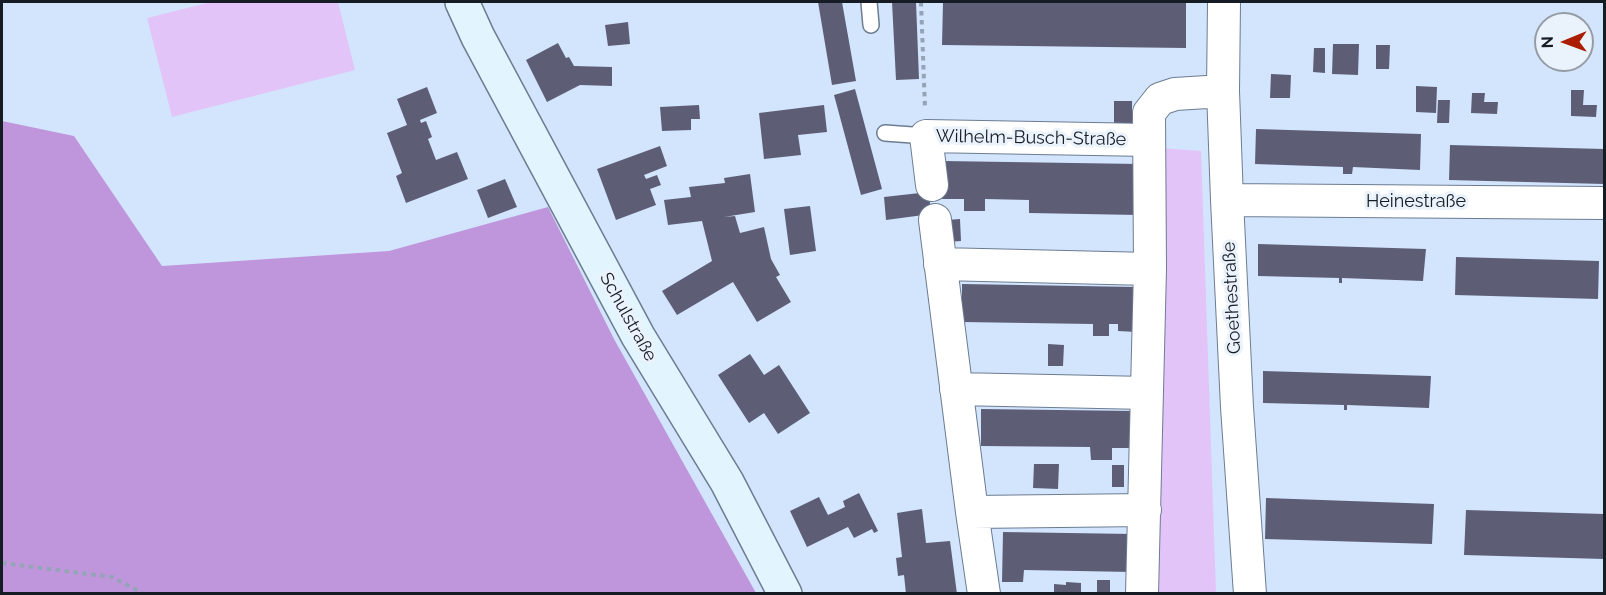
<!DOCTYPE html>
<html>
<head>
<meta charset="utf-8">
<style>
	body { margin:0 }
	#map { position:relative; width:1606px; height:595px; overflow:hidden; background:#d3e5fd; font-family:Raleway,sans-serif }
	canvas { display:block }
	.frame { position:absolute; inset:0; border:3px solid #161c24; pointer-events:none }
	.north { position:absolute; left:1534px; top:12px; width:60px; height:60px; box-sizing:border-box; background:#eaf2fb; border:2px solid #959ca5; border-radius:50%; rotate:269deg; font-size:16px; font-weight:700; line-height:24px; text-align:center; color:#161c24 }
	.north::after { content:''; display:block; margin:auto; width:21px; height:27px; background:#ab1d00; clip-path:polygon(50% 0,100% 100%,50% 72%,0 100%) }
</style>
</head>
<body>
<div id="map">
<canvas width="1606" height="595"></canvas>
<div class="frame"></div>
<div class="north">N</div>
</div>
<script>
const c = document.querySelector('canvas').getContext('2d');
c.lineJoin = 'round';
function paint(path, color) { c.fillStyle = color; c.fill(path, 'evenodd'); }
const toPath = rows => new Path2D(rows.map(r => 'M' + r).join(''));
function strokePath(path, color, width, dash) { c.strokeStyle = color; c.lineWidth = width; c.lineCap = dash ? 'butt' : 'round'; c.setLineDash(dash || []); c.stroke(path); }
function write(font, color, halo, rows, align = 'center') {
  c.font = font + ' Raleway,sans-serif'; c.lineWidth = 6; c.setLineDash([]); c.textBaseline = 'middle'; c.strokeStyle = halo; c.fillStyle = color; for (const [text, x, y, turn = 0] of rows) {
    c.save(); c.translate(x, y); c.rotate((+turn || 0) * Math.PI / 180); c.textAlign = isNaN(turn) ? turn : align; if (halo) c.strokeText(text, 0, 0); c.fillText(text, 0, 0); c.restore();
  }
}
const green = toPath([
	[211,2,338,2,355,70,172,117,147,18],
	[1159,148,1201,151,1216,593,1154,594]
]);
const forest = toPath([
	[2,121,74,136,162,266,389,251,548,207,614,339,756,593,2,593]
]);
const building = toPath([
	[818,2,842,2,856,81,832,85],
	[892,2,916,2,919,79,896,80],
	[943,2,1186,2,1186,48,942,45],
	[628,22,630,44,608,46,605,25],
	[558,43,566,58,569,57,574,66,612,67,612,86,580,85,547,102,526,60],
	[1333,44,1359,44,1358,75,1332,74],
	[1376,45,1390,45,1389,69,1376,69],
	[1314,48,1325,48,1325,73,1313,72],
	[1271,74,1291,75,1290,98,1270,98],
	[1416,86,1437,87,1436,113,1416,112],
	[427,87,437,113,420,120,421,123,426,121,432,137,428,139,436,160,457,152,468,179,406,203,396,176,402,173,387,133,407,125,397,99],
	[855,89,882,189,861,195,834,95],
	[1571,90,1584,90,1583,105,1597,105,1596,117,1571,116],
	[1472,93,1485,93,1484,102,1498,102,1497,114,1471,113],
	[1438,100,1450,100,1449,123,1437,123],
	[1114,101,1132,101,1132,125,1114,124],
	[699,105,700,119,691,119,691,130,662,131,660,107],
	[824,105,827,132,798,135,801,155,764,159,759,113],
	[1256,129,1421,134,1420,170,1353,167,1352,174,1343,174,1343,167,1255,164],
	[1450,145,1604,149,1604,184,1449,180],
	[660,146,667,166,644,175,646,179,657,175,661,185,650,189,656,205,616,220,597,169],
	[943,161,1139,164,1138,215,1029,213,1029,200,985,199,985,211,964,211,964,199,942,199],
	[750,174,755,212,724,217,735,216,740,233,764,227,771,259,780,275,776,277,791,302,757,322,733,282,677,315,662,291,712,261,702,221,668,225,664,200,691,197,689,187,725,183,724,178],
	[505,179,517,207,488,218,477,190],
	[929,192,931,214,886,220,884,197],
	[810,206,816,251,790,255,784,209],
	[960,219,961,241,948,242,947,220],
	[1258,244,1426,249,1423,281,1342,278,1342,283,1339,283,1339,278,1258,276],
	[1456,257,1599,261,1598,299,1455,295],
	[962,284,1137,287,1136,332,1118,331,1118,324,1109,324,1109,336,1093,336,1093,324,962,322],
	[1048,344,1064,345,1063,366,1048,366],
	[750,354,764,375,779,365,810,413,778,434,764,413,749,423,718,375],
	[1263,371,1431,376,1429,408,1347,405,1347,410,1344,410,1344,405,1263,403],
	[981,409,1134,411,1134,448,1112,448,1112,460,1091,460,1090,447,981,446],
	[1034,464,1059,464,1058,489,1033,488],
	[1112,465,1124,465,1124,487,1112,487],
	[859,493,878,531,874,533,872,529,854,538,848,527,807,547,790,511,819,497,828,515,845,507,843,501],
	[1266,498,1434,504,1432,544,1265,539],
	[922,509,926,543,950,541,957,594,906,594,904,575,898,576,896,558,902,557,897,513],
	[1466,510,1604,514,1604,559,1464,555],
	[1003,532,1133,534,1132,572,1024,570,1023,582,1002,582],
	[1097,580,1110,580,1110,594,1097,594],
	[1066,582,1081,583,1081,594,1054,594,1054,584,1066,585]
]);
const path = toPath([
	[921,2,925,108],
	[2,563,112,577,144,594]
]);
const lane = toPath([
	[869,2,871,25],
	[885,133,926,136]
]);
const street = toPath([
	[1224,2,1223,91,1227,200,1237,407,1250,594],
	[932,185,926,136,1149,140],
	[1227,200,1604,203],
	[935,220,972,512,984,594],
	[940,264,1150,269],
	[956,389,1147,393],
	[972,512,1145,510],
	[1142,594,1150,269,1149,113,1160,99,1175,94,1223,91]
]);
const secondary = toPath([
	[462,2,478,37,638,336,727,482,785,594]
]);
const streetNames = [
	["Wilhelm-Busch-Straße",1031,138,1],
	["Heinestraße",1416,202],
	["Goethestraße",1232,298,-93],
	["Schulstraße",628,317,61]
];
paint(green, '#e2c4f9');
paint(forest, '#bf96dc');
paint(building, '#5d5e76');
strokePath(lane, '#6c7c91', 18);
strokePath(street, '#6c7c91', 34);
strokePath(secondary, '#6c7c91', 36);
strokePath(path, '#95a3b6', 4, [4.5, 4.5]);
strokePath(lane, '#fff', 15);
strokePath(street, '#fff', 32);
strokePath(secondary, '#e2f4fd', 33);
write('18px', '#161c24', '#eaf2fb', streetNames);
</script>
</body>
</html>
